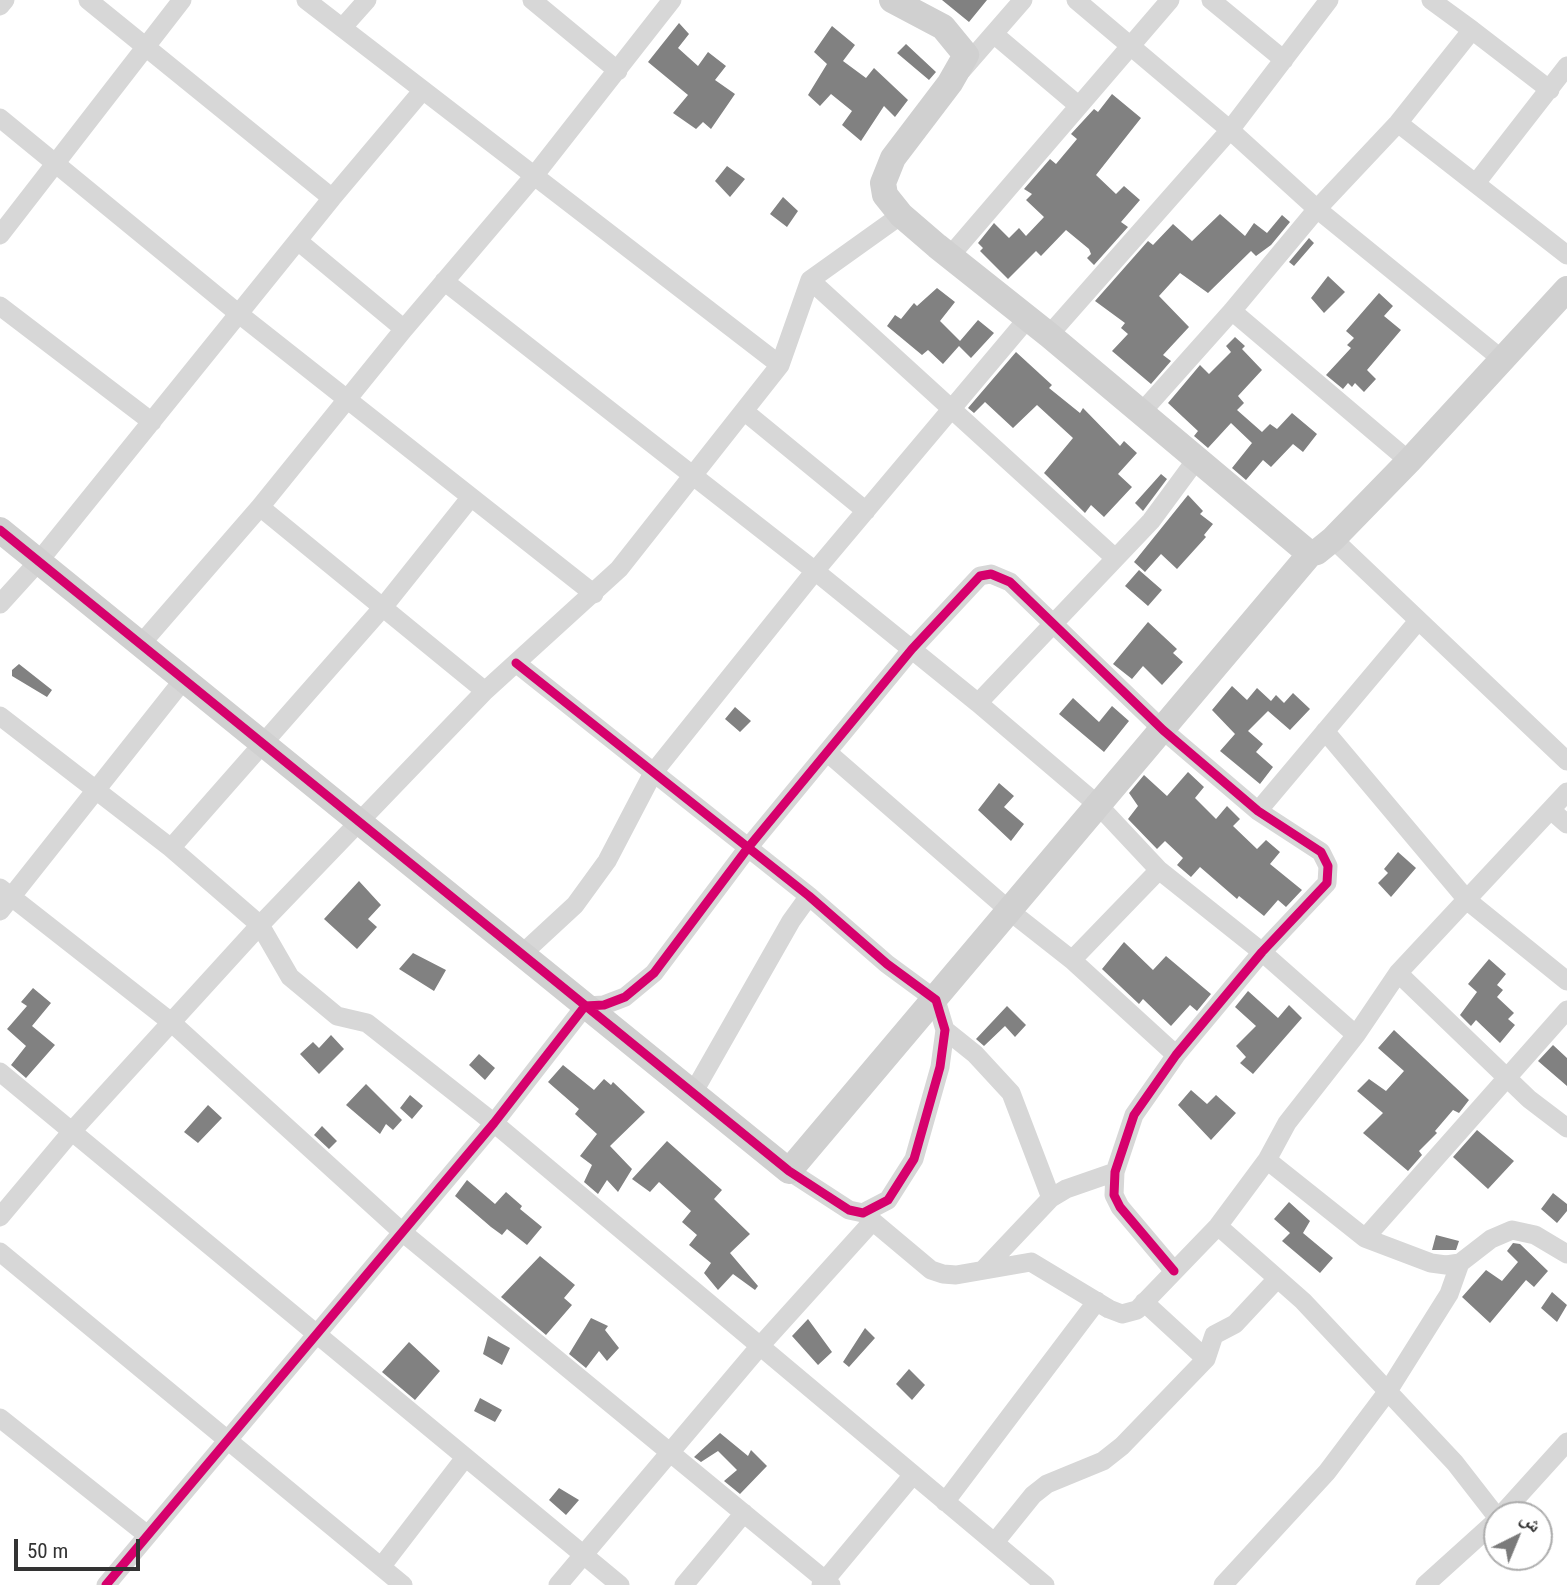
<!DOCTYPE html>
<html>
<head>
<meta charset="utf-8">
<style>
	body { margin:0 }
	#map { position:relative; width:1567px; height:1585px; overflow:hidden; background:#fff; font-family:"Roboto Condensed","Noto Naskh Arabic",sans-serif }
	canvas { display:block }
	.north { position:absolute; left:1483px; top:1501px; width:70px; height:70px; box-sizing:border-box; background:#fff; border:2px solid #adadad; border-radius:50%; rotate:43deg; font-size:19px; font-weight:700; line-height:28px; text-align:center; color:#333 }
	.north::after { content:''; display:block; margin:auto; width:24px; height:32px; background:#7a7a7a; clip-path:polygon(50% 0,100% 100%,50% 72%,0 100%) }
	.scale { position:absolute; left:14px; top:1539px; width:126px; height:32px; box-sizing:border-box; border:4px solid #333; border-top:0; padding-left:9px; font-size:21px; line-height:24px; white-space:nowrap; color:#333; -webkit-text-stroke:5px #fff; paint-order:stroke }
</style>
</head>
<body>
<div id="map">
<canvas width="1567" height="1585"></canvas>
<div class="north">ش</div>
<div class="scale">50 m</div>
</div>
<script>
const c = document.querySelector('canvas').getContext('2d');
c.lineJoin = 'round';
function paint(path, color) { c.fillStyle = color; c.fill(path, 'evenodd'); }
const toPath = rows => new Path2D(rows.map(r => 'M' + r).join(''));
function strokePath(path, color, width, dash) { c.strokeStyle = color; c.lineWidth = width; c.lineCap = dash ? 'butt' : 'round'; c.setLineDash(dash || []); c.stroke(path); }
const building = toPath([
	[942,0,987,0,969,22],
	[679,23,689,34,678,48,698,66,708,52,726,66,715,80,735,94,711,129,703,122,696,129,673,113,688,95,648,62],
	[832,26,855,45,843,61,866,78,874,68,908,100,895,117,884,106,861,141,842,125,852,111,831,94,820,106,808,95,827,64,814,52],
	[906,44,936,72,929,80,897,53],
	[1112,94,1141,118,1096,175,1116,194,1124,186,1140,200,1121,222,1128,227,1094,265,1087,258,1091,254,1089,249,1066,230,1041,256,1036,251,1008,279,980,251,983,248,978,243,994,223,1009,238,1019,228,1026,236,1044,217,1026,200,1032,194,1024,189,1050,159,1056,164,1077,139,1071,134,1094,109,1098,112],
	[727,166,745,179,730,197,715,181],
	[783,197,798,211,787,227,770,214],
	[1220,214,1245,236,1254,223,1267,233,1282,215,1290,222,1271,245,1256,256,1251,251,1208,293,1180,273,1159,296,1189,327,1163,355,1171,361,1151,384,1112,351,1128,334,1121,328,1125,323,1095,301,1148,241,1153,245,1173,224,1192,241],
	[1309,238,1314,243,1294,266,1289,262],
	[1328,276,1345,292,1324,313,1311,298],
	[937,288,955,302,940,321,960,341,978,320,994,333,971,358,959,346,943,364,928,350,922,355,887,326,895,315,901,319,914,303,917,306],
	[1379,293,1393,306,1384,316,1401,330,1367,370,1376,379,1364,392,1355,383,1352,387,1348,383,1343,389,1326,375,1351,348,1347,345,1354,338,1346,331],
	[1235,337,1245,346,1242,349,1262,370,1238,396,1244,403,1237,410,1262,432,1270,424,1277,429,1292,413,1317,434,1303,452,1293,444,1271,467,1263,460,1246,480,1232,468,1252,443,1231,423,1208,448,1194,436,1198,431,1168,403,1200,365,1209,374,1231,352,1226,346],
	[1016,352,1052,385,1049,388,1080,413,1083,408,1120,446,1124,441,1137,453,1118,474,1132,487,1104,517,1091,505,1085,513,1044,473,1073,438,1037,405,1013,428,985,402,974,413,968,408],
	[1161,474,1167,479,1143,511,1135,503],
	[1188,495,1203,511,1200,514,1213,524,1204,535,1206,537,1177,569,1161,554,1145,572,1134,562],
	[1139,570,1162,590,1148,606,1125,586],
	[1148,622,1177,649,1173,653,1183,662,1162,685,1143,666,1132,679,1113,664],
	[19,664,52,690,47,697,12,676,12,670],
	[1232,686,1247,700,1257,688,1271,701,1276,695,1284,703,1293,693,1310,709,1290,730,1268,711,1248,731,1263,744,1256,752,1273,767,1260,784,1220,751,1235,734,1212,710],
	[1073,698,1099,722,1112,706,1129,721,1104,752,1059,714],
	[735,707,751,721,740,732,725,719],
	[1188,772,1204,787,1195,798,1216,819,1227,806,1240,819,1233,826,1257,849,1266,840,1280,852,1270,864,1302,890,1286,907,1278,900,1264,916,1239,896,1237,899,1200,867,1191,877,1177,865,1183,858,1165,841,1157,849,1128,819,1138,806,1129,793,1144,775,1167,796],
	[999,783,1014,796,1004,807,1024,824,1011,841,978,810],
	[1398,852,1416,868,1391,897,1378,883,1388,873,1384,869],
	[359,881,381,905,368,919,377,927,357,949,324,919],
	[1124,942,1153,970,1166,956,1211,994,1197,1011,1190,1005,1171,1026,1143,999,1139,1004,1102,969],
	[413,953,446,970,434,991,399,969],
	[1489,959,1506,974,1497,985,1503,990,1497,997,1514,1013,1508,1019,1515,1025,1500,1043,1476,1020,1471,1026,1460,1015,1477,992,1468,984],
	[33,988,51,1003,32,1026,55,1045,26,1078,11,1065,26,1046,7,1029,27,1006,21,1002],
	[1248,991,1278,1018,1289,1005,1302,1018,1253,1074,1240,1063,1246,1057,1236,1046,1256,1026,1235,1007],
	[1007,1006,1026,1025,1015,1037,1005,1026,984,1046,976,1039],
	[1394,1030,1469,1100,1459,1113,1453,1110,1435,1131,1437,1133,1419,1151,1422,1155,1408,1171,1363,1133,1383,1113,1357,1091,1369,1079,1386,1091,1404,1071,1378,1048],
	[331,1035,344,1049,319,1074,300,1054,313,1042,319,1048],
	[1553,1045,1567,1058,1567,1086,1538,1061],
	[479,1054,495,1068,485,1080,469,1065],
	[563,1065,594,1090,604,1079,611,1085,613,1082,645,1112,610,1146,632,1169,618,1192,607,1180,598,1194,584,1182,592,1165,580,1156,597,1134,575,1114,579,1109,548,1082],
	[366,1084,402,1120,393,1130,386,1124,380,1134,346,1105],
	[1191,1090,1207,1104,1216,1095,1236,1113,1211,1140,1178,1105],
	[410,1095,423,1106,412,1119,400,1108],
	[208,1105,222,1118,198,1143,184,1132],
	[322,1126,337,1141,329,1149,314,1135],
	[1477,1130,1514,1161,1488,1189,1453,1157],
	[667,1141,722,1190,714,1199,750,1234,730,1253,758,1286,755,1290,733,1274,718,1290,704,1273,711,1263,689,1245,697,1235,682,1222,691,1211,659,1182,650,1192,632,1179],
	[467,1180,495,1204,506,1192,522,1206,520,1209,542,1227,527,1245,507,1229,502,1235,491,1227,455,1196],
	[1553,1193,1567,1204,1567,1211,1557,1223,1541,1209],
	[1289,1202,1310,1221,1303,1233,1333,1258,1320,1273,1282,1241,1290,1233,1274,1219],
	[1436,1235,1459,1241,1456,1250,1432,1250],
	[1513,1243,1520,1244,1548,1271,1534,1287,1526,1280,1490,1323,1462,1297,1486,1270,1502,1281,1518,1262,1507,1251],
	[540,1256,575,1285,564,1298,572,1305,546,1335,501,1297],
	[1552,1292,1567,1305,1557,1322,1541,1308],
	[591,1318,608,1326,605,1330,619,1348,607,1361,599,1351,586,1368,569,1354],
	[808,1319,832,1352,818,1365,792,1336],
	[865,1328,875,1338,849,1367,843,1362],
	[488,1336,510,1348,502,1365,483,1354],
	[409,1342,440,1371,415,1400,382,1372],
	[909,1369,925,1385,912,1400,896,1384],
	[480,1398,502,1410,495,1422,474,1411],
	[720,1433,748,1456,751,1450,767,1466,740,1494,724,1481,737,1470,718,1451,701,1462,694,1457],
	[559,1488,579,1500,566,1515,549,1500]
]);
const street = toPath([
	[306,0,780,365],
	[532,0,618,71],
	[1076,0,1230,130,1317,209,1504,361],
	[1211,0,1284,60],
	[0,6,5,0],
	[342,28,367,0],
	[1472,30,1550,90],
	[995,35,1079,106],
	[962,70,1023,0],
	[0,118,239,314,594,594],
	[1398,123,1567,255],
	[1476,183,1567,66],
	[332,198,423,90],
	[0,235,182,0],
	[298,241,404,329],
	[950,256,1170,0],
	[810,280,1115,558],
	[444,281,815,571,978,703,1099,806,1159,870,1262,952,1356,1035],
	[0,306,152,422],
	[1232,311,1409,461],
	[1049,335,1230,130,1329,0],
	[744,411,866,511],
	[1140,414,1232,311,1317,209,1398,123,1472,30,1431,0],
	[260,507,485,691],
	[1333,539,1567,761],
	[0,604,39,561,332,198,88,0],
	[141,644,260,507,404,329,534,176,672,0],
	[516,663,809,896,887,964,936,1000,945,1030,940,1067,914,1159,888,1200,863,1213,849,1210,789,1171],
	[978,703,1151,521,1196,460],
	[0,716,171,848,260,925,290,977,337,1016,367,1023,494,1123,1045,1585],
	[1325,731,1468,901,1567,981],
	[827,752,1011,912,1072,960,1176,1055],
	[1551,810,1567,824],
	[1258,811,1418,621],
	[171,848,384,606,471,497],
	[0,888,171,1022,401,1231,831,1585],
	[0,911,184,679],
	[522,954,575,905,607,861,653,773,815,571,1028,318],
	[1072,960,1159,870],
	[1398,973,1529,1099,1567,1128],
	[945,1030,975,1054,1011,1093,1051,1198],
	[0,1072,620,1585],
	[693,1093,791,921,809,896],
	[1267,1160,1365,1238,1431,1263,1446,1265,1460,1263,1491,1239,1512,1230,1535,1235,1567,1254],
	[863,1213,931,1270,943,1274,956,1275,1031,1262,1109,1309,1122,1314,1137,1310,1218,1226,1267,1160,1287,1123,1356,1035,1398,973,1567,792],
	[0,1217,73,1130,260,925,485,691,619,569,780,365,810,280,901,215],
	[1218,1226,1303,1301,1455,1463,1497,1517],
	[1365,1238,1567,1010],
	[0,1252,403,1585],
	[983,1270,1051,1198,1066,1189,1115,1172],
	[1144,1302,1206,1359],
	[0,1418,146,1534],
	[945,1502,1097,1301],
	[1501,1515,1567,1442],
	[995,1542,1033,1495,1047,1484,1103,1461,1122,1446,1206,1359,1214,1335,1235,1324,1276,1280],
	[381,1567,464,1459],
	[106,1585,494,1123,585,1006,604,1005,625,997,654,973,747,849,912,649,980,576,991,574,1010,582,1163,730,1258,811,1321,852,1328,866,1327,883,1262,952,1176,1055,1134,1115,1115,1172,1114,1195,1120,1207,1174,1271],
	[558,1585,760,1346,872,1222],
	[684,1585,744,1513],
	[821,1585,912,1476],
	[1223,1585,1327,1472,1388,1391,1449,1294,1460,1263],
	[1425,1585,1497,1520]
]);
const secondary = toPath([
	[892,0,943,27,966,55,950,83,893,158,883,183,885,195,901,215,937,246,1049,335,1310,554],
	[0,530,789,1171,1310,554,1317,552,1333,539,1409,461,1567,289]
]);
const cycleway = toPath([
	[0,530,789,1171,849,1210,863,1213,888,1200,914,1159,940,1067,945,1030,936,1000,887,964,809,896,516,663],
	[106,1585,494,1123,585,1006,604,1005,625,997,654,973,747,849,912,649,980,576,991,574,1010,582,1163,730,1258,811,1321,852,1328,866,1327,883,1262,952,1176,1055,1134,1115,1115,1172,1114,1195,1120,1207,1174,1271]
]);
paint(building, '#818181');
strokePath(street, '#d7d7d7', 19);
strokePath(secondary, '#d0d0d0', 26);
strokePath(cycleway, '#d6006c', 9);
</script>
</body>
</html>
